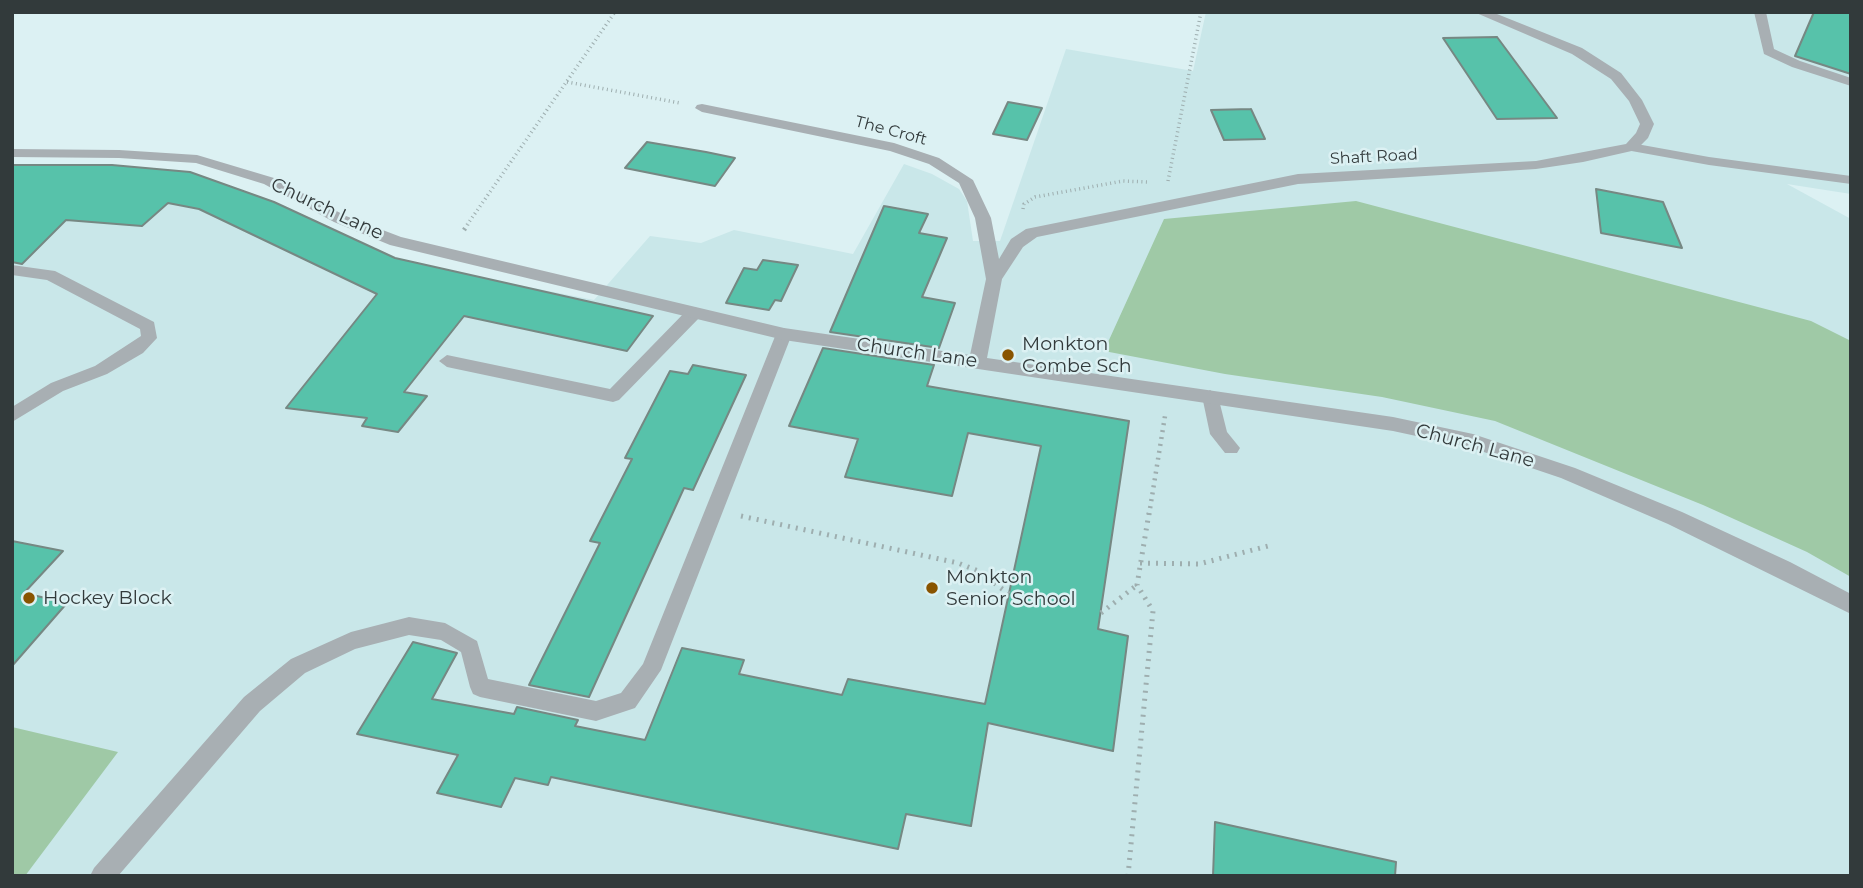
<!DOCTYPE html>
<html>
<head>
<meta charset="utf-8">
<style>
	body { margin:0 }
	#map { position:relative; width:1863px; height:888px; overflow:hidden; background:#dcf1f3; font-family:Montserrat,sans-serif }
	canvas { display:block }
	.frame { position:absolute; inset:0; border:14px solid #323a3b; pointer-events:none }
</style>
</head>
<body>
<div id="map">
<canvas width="1863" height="888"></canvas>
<div class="frame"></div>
</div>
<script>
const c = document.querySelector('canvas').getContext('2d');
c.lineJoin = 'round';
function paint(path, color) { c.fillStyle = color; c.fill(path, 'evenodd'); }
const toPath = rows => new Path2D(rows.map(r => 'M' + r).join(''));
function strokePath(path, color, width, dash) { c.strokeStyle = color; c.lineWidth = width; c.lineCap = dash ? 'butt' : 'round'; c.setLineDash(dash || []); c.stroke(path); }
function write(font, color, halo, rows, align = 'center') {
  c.font = font + ' Montserrat,sans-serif'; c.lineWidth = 5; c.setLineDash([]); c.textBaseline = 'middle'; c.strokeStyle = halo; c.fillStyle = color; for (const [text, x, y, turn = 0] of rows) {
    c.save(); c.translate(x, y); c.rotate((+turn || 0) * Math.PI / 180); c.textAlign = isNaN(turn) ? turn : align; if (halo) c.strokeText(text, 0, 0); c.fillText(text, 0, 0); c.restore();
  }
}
const built = toPath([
	[1206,12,1851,12,1851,194,1787,184,1851,219,1851,876,12,876,12,166,274,202,407,263,594,300,650,236,701,243,734,230,853,254,904,164,932,174,959,189,967,201,973,241,1000,241,1066,49,1193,71]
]);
const green = toPath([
	[1356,201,1811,321,1851,341,1851,577,1807,552,1703,505,1495,421,1382,397,1225,374,1104,351,1164,219],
	[12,727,118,752,25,876,12,876]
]);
const building = toPath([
	[1814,12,1851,12,1851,74,1795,56,1814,12],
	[1497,37,1557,118,1497,119,1443,38,1497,37],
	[1008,102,1042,108,1027,140,993,134,1008,102],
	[1251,109,1265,139,1224,140,1211,110,1251,109],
	[647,142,706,152,735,158,715,186,625,168,647,142],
	[12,165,112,165,190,172,274,202,395,258,653,316,627,351,464,316,404,392,427,396,398,432,362,426,367,418,286,408,377,294,199,209,168,203,142,226,66,220,22,264,12,262,12,165],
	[1596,189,1663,202,1682,248,1601,233,1596,189],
	[884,206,928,214,919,233,947,238,922,297,955,303,939,348,830,332,884,206],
	[763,260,798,265,781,301,775,300,769,310,726,303,744,268,757,270,763,260],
	[823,348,934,365,927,386,1129,421,1098,629,1128,636,1113,751,988,723,971,826,906,814,898,849,551,777,548,785,515,778,501,807,437,793,458,755,357,734,413,642,457,653,432,699,514,714,517,707,578,720,575,726,645,740,682,648,744,660,739,674,842,695,848,679,985,704,1041,446,968,433,952,496,845,477,858,439,789,426,823,348],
	[693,365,746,375,693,490,684,488,589,697,529,685,600,543,590,541,632,459,625,458,670,371,688,374,693,365],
	[12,541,63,551,24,593,67,603,12,666,12,541],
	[1215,822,1396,862,1395,876,1213,876,1215,822]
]);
const pathFar2 = toPath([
	[567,82,680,103],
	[1168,181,1201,12],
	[1023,209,1024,204,1035,197,1123,181,1147,182],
	[467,225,615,12]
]);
const pathFar1 = toPath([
	[464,230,468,224],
	[1149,515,1165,416]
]);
const path = toPath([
	[741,516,958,563,978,571,1009,594],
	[1140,563,1199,564,1268,546],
	[1101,613,1137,585],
	[1128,876,1153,611,1137,585,1149,513]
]);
const service = toPath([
	[1754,12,1766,12,1774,49,1800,61,1851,78,1851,86,1792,67,1764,54,1754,12],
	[1631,143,1709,157,1851,176,1851,184,1709,165,1626,150,1624,147,1631,143],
	[12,265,55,271,154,322,157,338,143,353,107,374,63,391,12,422,12,407,51,383,95,366,141,336,140,329,47,280,12,275,12,265],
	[695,307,703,312,701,316,619,400,613,402,447,367,439,361,447,355,610,389,689,308,695,307],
	[784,328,792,334,661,670,635,708,596,721,480,697,473,694,470,687,461,652,441,640,409,635,355,649,305,673,260,711,118,876,90,876,94,868,244,697,291,659,351,632,409,617,445,623,477,641,488,679,596,701,621,693,643,664,776,334,784,328],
	[1210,390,1218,396,1227,432,1240,448,1237,453,1225,453,1210,434,1202,396,1210,390]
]);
const minor = toPath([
	[1474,12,1492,12,1582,48,1621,73,1642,100,1654,124,1648,138,1636,150,1583,162,1536,169,1298,184,1037,237,1023,247,1002,279,987,358,1393,417,1473,434,1575,468,1682,512,1790,562,1851,594,1851,614,1668,524,1561,478,1472,448,1393,431,784,340,390,245,334,222,264,184,196,163,119,158,12,157,12,149,119,150,197,155,274,178,346,216,401,237,784,328,970,355,986,279,975,218,959,183,929,164,890,151,702,112,695,108,697,105,702,104,894,143,939,158,973,180,991,218,999,259,1011,239,1026,229,1298,174,1536,161,1626,144,1636,133,1640,124,1629,101,1611,79,1572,54,1474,12]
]);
const markers = [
	[1008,355,7,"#895400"],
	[932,588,7,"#895400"],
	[29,598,7,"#895400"]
];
const farStreetnames = [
	["The Croft",891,131,15],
	["Shaft Road",1374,157,-3]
];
const streetNames = [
	["Church Lane",327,209,25],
	["Church Lane",917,353,8],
	["Church Lane",1475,446,15]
];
const poiNames = [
	["Monkton",1022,344],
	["Combe Sch",1022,366],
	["Monkton",946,577],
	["Senior School",946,599],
	["Hockey Block",43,598]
];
paint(built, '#c9e7e9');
paint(green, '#9fc9a6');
paint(building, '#57c2aa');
strokePath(building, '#768883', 2);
strokePath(pathFar2, '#9eaeaf', 3.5, [1, 3.5]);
strokePath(pathFar1, '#9eaeaf', 4.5, [2, 5]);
strokePath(path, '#9eaeaf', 5, [2, 6]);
paint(service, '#a8afb3');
paint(minor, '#a8afb3');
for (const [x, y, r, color] of markers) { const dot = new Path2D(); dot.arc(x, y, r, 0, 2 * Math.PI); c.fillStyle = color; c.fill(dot); strokePath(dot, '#dcf1f3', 2.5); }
write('16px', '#323a3b', '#dcf1f3', farStreetnames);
write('19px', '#323a3b', '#dcf1f3', streetNames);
write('19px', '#323a3b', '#dcf1f3', poiNames, 'left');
</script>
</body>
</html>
